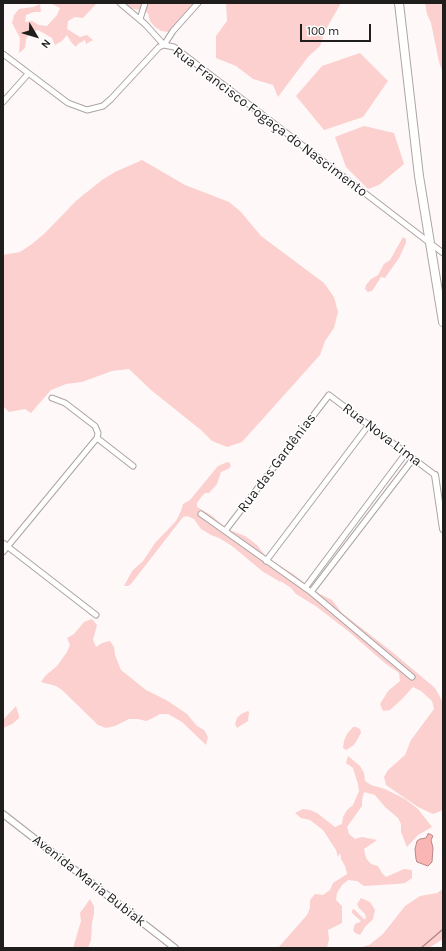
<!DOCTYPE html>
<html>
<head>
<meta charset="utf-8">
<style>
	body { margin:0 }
	#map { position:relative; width:446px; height:951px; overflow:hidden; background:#fff8f8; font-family:Karla,sans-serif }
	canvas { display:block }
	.frame { position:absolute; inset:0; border:4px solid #201d1d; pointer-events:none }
	.north { position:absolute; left:16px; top:16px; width:40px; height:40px; -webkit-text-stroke:3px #fff; paint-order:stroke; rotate:128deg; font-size:11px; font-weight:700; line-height:16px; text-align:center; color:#201d1d }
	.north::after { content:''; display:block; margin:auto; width:14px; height:18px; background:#201d1d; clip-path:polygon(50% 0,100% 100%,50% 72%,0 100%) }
	.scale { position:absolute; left:300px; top:24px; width:71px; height:18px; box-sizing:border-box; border:2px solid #201d1d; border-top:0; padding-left:5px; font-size:12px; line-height:14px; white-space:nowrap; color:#201d1d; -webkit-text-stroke:3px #fff; paint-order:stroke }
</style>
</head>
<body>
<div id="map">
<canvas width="446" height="951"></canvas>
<div class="frame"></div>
<div class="north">N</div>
<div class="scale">100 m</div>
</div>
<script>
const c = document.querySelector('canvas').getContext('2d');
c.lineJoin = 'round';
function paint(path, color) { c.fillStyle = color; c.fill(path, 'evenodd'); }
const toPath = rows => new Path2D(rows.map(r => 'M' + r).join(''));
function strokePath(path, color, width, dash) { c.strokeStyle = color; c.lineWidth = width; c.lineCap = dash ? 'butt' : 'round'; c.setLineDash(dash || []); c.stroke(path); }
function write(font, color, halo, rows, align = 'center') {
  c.font = font + ' Karla,sans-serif'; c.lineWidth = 3; c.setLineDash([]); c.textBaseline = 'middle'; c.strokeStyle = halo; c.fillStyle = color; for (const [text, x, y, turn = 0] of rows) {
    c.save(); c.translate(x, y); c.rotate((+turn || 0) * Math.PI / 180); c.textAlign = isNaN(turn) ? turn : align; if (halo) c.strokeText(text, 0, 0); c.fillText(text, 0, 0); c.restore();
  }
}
const green = toPath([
	[50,3,97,3,83,18,75,17,68,21,67,29,80,37,87,35,93,40,86,44,85,40,78,44,76,47,71,42,67,35,62,41,55,45,52,38,38,30,30,33,26,39,25,48,19,53,20,38,12,23,14,15,19,9,33,7,40,4,41,12,34,12,26,15,25,22,32,21,39,25,47,26,57,15,60,8],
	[124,3,194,3,169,32,161,31,155,27,150,21,148,13,141,10,133,9],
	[226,3,341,3,325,31,320,46,308,57,278,97,273,85,253,79,236,66,216,58,216,36,227,21],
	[425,3,443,3,443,99,442,70,439,62,431,23,427,14],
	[360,53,388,81,363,117,324,130,296,96,322,66],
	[364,126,394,133,404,164,379,185,368,189,346,167,335,137],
	[142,160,185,185,229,202,241,212,261,236,324,283,334,297,338,312,334,328,325,341,320,355,242,442,227,447,212,441,201,430,151,390,129,369,112,371,82,382,66,384,51,390,31,413,25,409,9,412,3,406,3,255,20,252,32,244,45,233,77,200,102,180,115,172],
	[403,237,406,239,406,243,399,258,385,278,381,277,372,291,368,292,365,289,366,285,371,279,378,275,384,264,390,260],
	[229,462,231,466,228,469,221,472,217,484,209,493,205,493,202,496,197,503,197,507,211,515,227,529,245,536,257,545,267,558,293,574,318,593,332,600,342,613,391,651,435,688,439,695,443,703,443,808,441,811,433,814,418,807,386,785,384,777,388,770,405,755,411,740,434,709,432,701,421,691,413,687,402,699,390,710,383,711,380,704,388,691,400,681,399,673,386,664,348,631,317,607,296,594,291,588,279,580,282,583,262,571,232,546,219,538,211,535,201,529,194,519,187,516,183,517,131,584,128,586,124,586,132,571,143,561,155,543,176,521,181,511,183,504,190,500,218,466,225,463],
	[92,619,97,625,93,640,96,647,102,643,110,641,114,647,115,655,121,670,146,690,168,701,187,714,197,726,204,730,208,737,206,745,182,722,168,714,160,714,153,718,146,721,138,719,129,719,115,726,106,728,98,725,62,690,56,686,41,682,45,676,57,666,67,652,70,645,67,638,74,634,84,622],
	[16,706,19,716,19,718,12,724,3,728,3,720],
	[248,711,249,712,248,721,237,728,235,724,237,718,241,714],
	[353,727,356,727,360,729,361,733,354,745,346,750,343,748,344,741,347,734],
	[348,756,360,766,364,773,365,781,371,785,385,789,405,799,418,809,432,827,418,835,407,847,401,832,401,824,398,818,385,807,375,795,364,792,362,800,362,806,347,827,349,834,355,839,362,837,377,840,364,849,366,858,371,864,378,866,382,873,386,877,404,869,412,870,412,878,405,883,397,884,364,886,357,881,348,880,342,885,337,893,336,900,342,906,342,923,328,930,329,939,327,948,278,948,307,915,310,908,310,900,315,894,323,895,330,890,333,883,347,874,345,866,341,859,340,853,338,857,336,850,323,830,310,820,301,818,295,813,303,809,310,810,317,813,335,827,342,824,343,817,347,810,353,805,359,791,358,784,353,768,346,763],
	[443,889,443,939,429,948,359,948,369,945,383,934,405,906,420,896,437,893],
	[361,898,370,902,375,910,373,919,365,927,360,935,355,933,353,930,355,924,360,922,361,921,352,913,352,911,353,909,355,910,364,919,366,919,365,914,359,908,357,904],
	[90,899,94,906,94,914,92,923,91,940,88,948,73,948,81,921,80,913]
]);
const water = toPath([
	[428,834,430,834,433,836,431,840,433,848,432,862,428,866,417,862,416,859,415,849,417,841,420,839,426,838,428,834]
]);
const stream = toPath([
	[421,948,442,930]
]);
const minor = toPath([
	[120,3,145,24,164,45,173,31,198,3],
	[140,19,145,3],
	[3,54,68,103,87,110,103,106,111,99,159,47,164,45,174,47,443,253],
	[3,102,28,74],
	[52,398,65,403,95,426,98,433,97,438,133,466],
	[201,514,311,592,412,677],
	[225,531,329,395,435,475],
	[3,543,96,615],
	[3,552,97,438],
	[266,561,368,426],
	[305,588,406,453],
	[311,592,413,459]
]);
const tertiary = toPath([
	[435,475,443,529],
	[3,814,175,948]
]);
const trunk = toPath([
	[399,3,419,176,443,322]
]);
const streetNames = [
	["Rua Francisco Fogaça do Nascimento",270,122,37],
	["Rua Nova Lima",382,435,37],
	["Rua das Gardênias",277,463,-53],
	["Avenida Maria Bubiak",89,881,38]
];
paint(green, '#fbd0ce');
paint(water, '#f9b6b4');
strokePath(water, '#b88887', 1);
strokePath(stream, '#b88887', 1.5);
strokePath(minor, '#aba4a3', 7);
strokePath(tertiary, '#aba4a3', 8);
strokePath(trunk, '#aba4a3', 10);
strokePath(minor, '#fff', 5);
strokePath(tertiary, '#fff', 6);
strokePath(trunk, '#fff', 8);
write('14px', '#201d1d', '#fff', streetNames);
</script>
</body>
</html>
